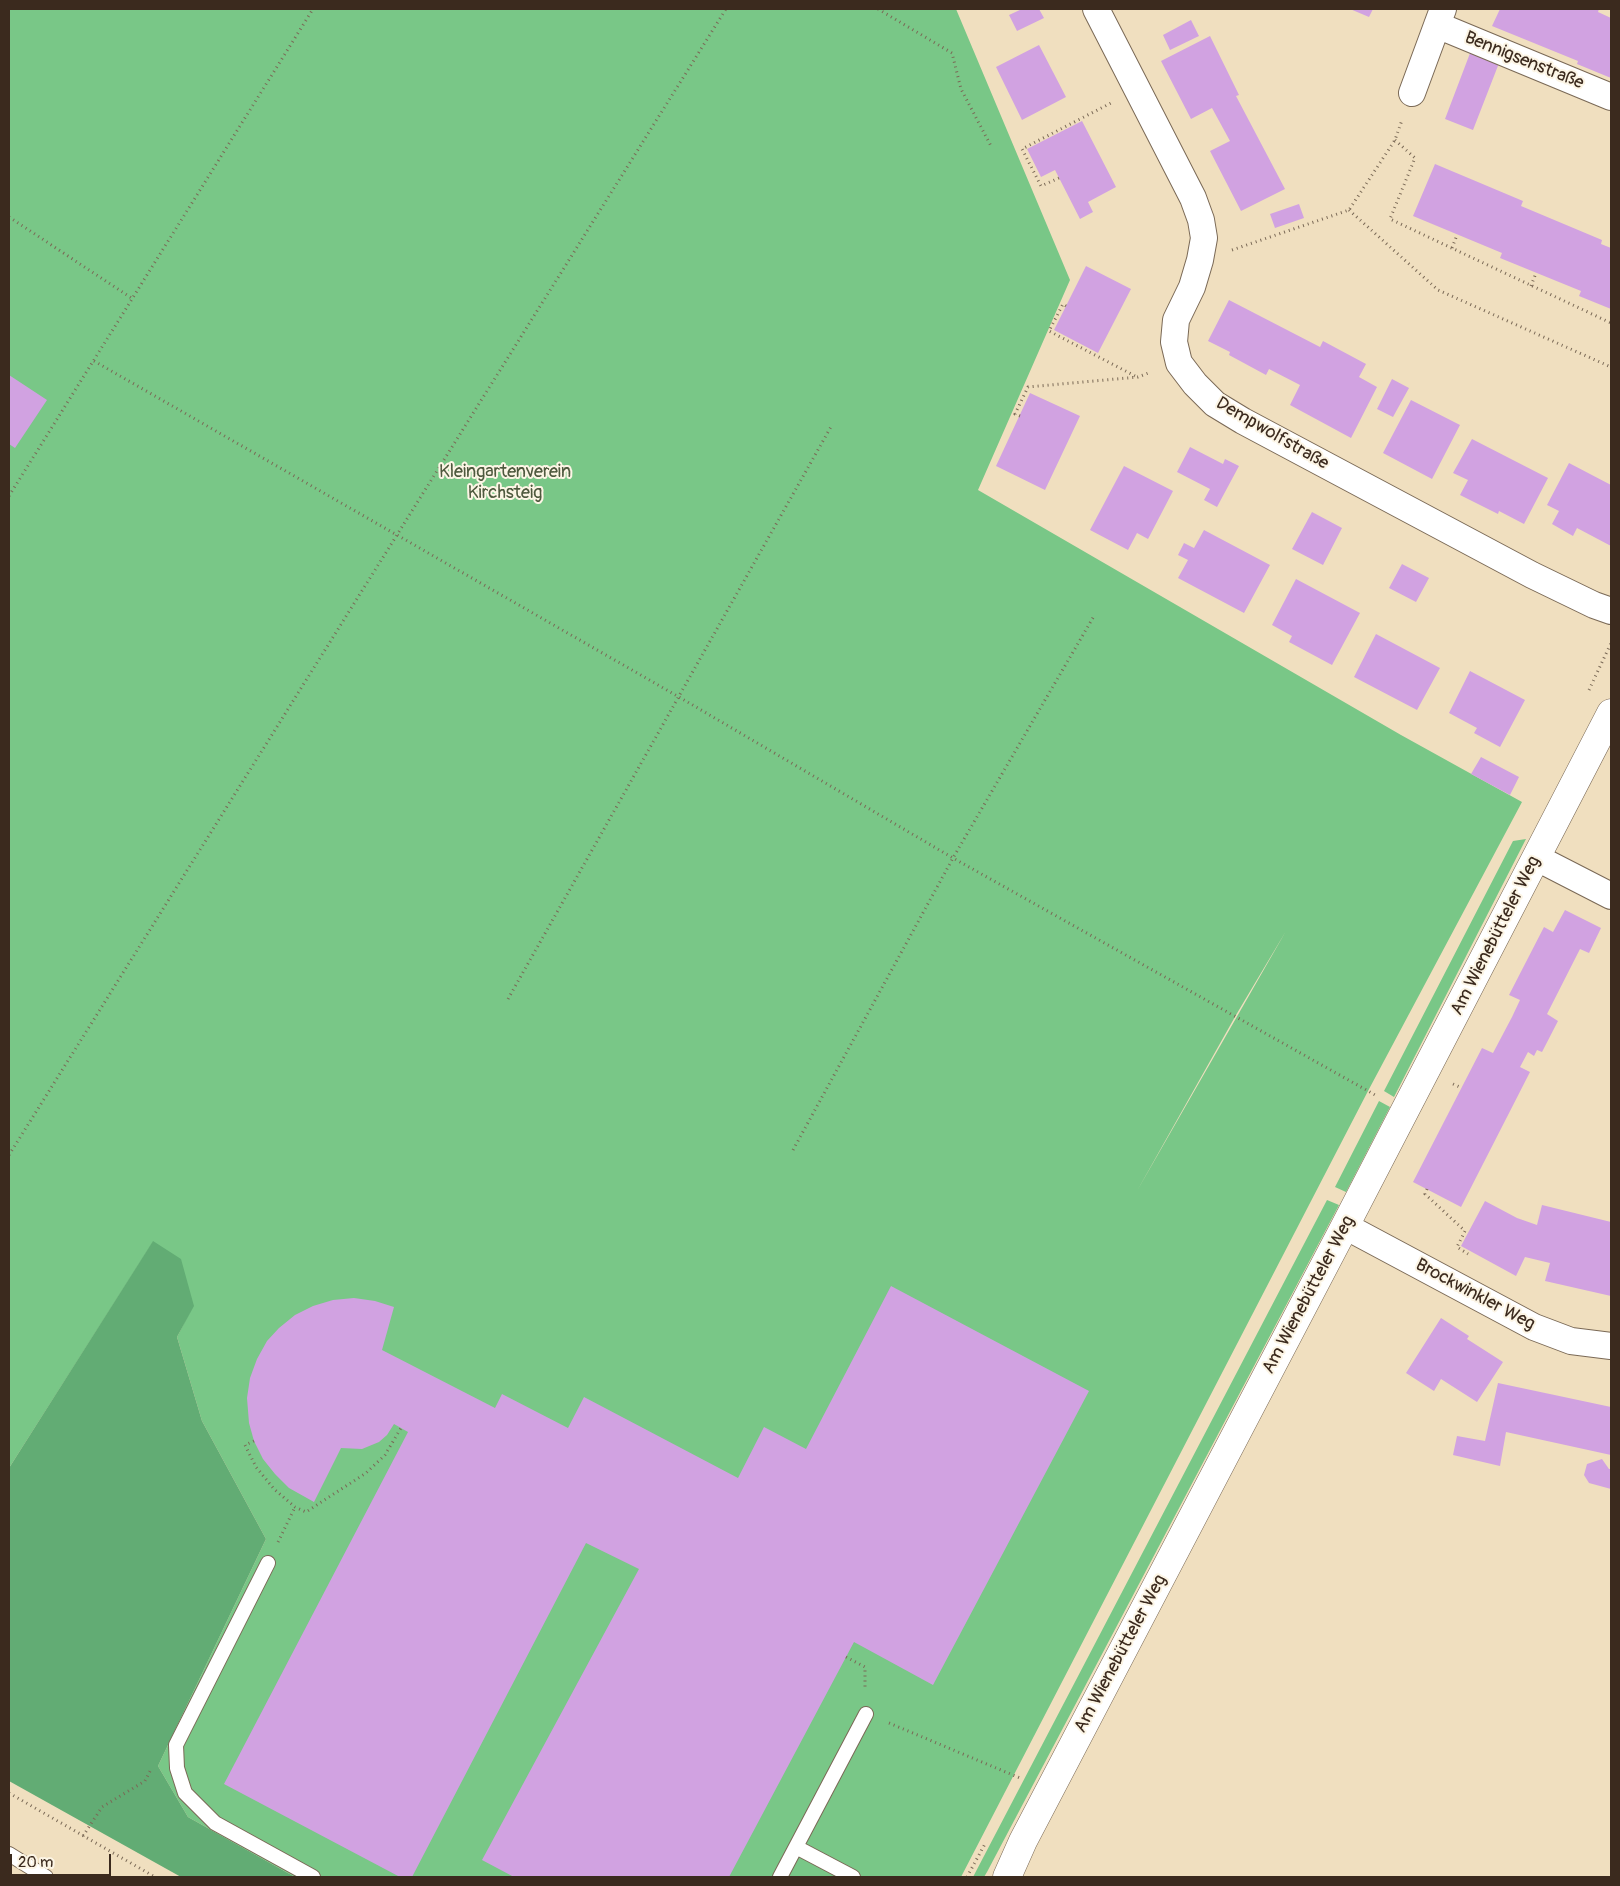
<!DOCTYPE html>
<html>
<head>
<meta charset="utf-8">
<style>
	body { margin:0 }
	#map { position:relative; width:1620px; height:1886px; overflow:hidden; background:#f0dfbf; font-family:Pangolin,sans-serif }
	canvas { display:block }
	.frame { position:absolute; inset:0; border:10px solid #3b2a1e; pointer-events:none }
	.scale { position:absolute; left:10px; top:1854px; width:101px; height:22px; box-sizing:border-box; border:2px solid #3b2a1e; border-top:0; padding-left:6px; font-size:15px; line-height:18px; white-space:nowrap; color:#3b2a1e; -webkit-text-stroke:4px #fcf5e5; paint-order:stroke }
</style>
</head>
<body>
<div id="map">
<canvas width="1620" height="1886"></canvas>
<div class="frame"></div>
<div class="scale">20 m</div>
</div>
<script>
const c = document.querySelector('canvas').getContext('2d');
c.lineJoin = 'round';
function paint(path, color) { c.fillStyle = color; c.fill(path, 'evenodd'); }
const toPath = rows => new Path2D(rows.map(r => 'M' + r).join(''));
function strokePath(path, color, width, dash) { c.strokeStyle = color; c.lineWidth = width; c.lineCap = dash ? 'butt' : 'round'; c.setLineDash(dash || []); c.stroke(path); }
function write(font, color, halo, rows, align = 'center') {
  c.font = font + ' Pangolin,sans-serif'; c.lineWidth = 4; c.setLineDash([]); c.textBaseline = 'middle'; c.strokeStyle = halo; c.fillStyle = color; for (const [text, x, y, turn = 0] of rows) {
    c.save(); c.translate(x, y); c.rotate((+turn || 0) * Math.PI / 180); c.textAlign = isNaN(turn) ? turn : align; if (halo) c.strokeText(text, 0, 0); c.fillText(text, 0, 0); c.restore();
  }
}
const green = toPath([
	[9,9,956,9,1070,280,978,490,1401,735,1522,802,1368,1091,961,1877,295,1877,188,1817,158,1766,266,1539,202,1421,177,1337,193,1306,153,1242,9,1468],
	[1286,931,1137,1191,1236,1015],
	[1526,839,1394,1097,1384,1091,1513,841],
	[1379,1101,1390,1107,1346,1192,1335,1187],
	[1327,1200,1339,1205,987,1872,984,1877,973,1877]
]);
const forest = toPath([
	[153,1241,181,1259,194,1306,177,1337,202,1421,266,1539,158,1766,188,1817,295,1877,181,1877,9,1781,9,1468]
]);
const building = toPath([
	[1022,9,1039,9,1044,18,1017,31,1009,15],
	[1350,9,1373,9,1369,17],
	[1500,9,1599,9,1598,12,1611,18,1611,78,1577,64,1578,61,1492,26],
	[1191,20,1199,36,1170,50,1163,35],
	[1210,36,1239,95,1236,96,1285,189,1241,211,1210,151,1230,141,1212,108,1191,119,1161,61],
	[1039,45,1066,97,1022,120,996,67],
	[1472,48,1501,58,1473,130,1445,119],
	[1082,121,1116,187,1088,202,1093,212,1080,219,1055,170,1041,177,1027,149],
	[1435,164,1523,201,1521,206,1602,240,1601,244,1611,248,1611,309,1579,296,1581,291,1500,258,1502,253,1413,216],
	[1299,204,1304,218,1275,228,1270,214],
	[1086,266,1131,289,1098,353,1054,330],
	[1229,300,1320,347,1323,341,1366,364,1359,377,1377,387,1351,438,1290,405,1300,385,1269,369,1266,375,1229,355,1230,352,1208,341],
	[9,375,47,400,15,448,9,444],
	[1392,379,1409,388,1393,417,1377,409],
	[1030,393,1080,416,1045,490,996,466],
	[1411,400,1460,425,1432,479,1383,453],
	[1472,439,1548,478,1524,524,1499,511,1498,514,1460,495,1468,480,1453,473],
	[1190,447,1223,464,1225,459,1239,466,1217,507,1204,500,1210,489,1177,472],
	[1569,463,1611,485,1611,546,1577,528,1573,536,1552,524,1559,511,1547,505],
	[1124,466,1173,491,1148,539,1137,533,1128,550,1090,530],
	[1312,512,1342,528,1323,565,1292,549],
	[1204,530,1270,565,1244,613,1178,578,1188,560,1178,555,1184,543,1194,548],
	[1402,564,1429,578,1416,602,1389,588],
	[1296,579,1360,613,1332,665,1289,642,1292,636,1272,625],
	[1376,634,1440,668,1417,710,1354,677],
	[1470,671,1525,700,1500,747,1474,733,1477,728,1449,713],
	[1481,757,1519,777,1510,795,1471,774],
	[1565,910,1601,928,1589,953,1580,949,1547,1014,1558,1021,1542,1052,1537,1050,1534,1056,1528,1052,1520,1067,1530,1072,1461,1207,1413,1182,1482,1048,1493,1053,1512,1017,1520,1000,1509,995,1544,927,1553,932],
	[1485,1201,1517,1218,1537,1225,1542,1205,1611,1222,1611,1296,1545,1281,1550,1263,1525,1257,1516,1276,1461,1246],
	[891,1286,1089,1391,933,1685,854,1642,729,1877,514,1877,482,1860,639,1569,586,1543,412,1877,400,1877,224,1784,408,1432,394,1424,387,1435,379,1442,362,1449,341,1448,314,1502,289,1488,275,1474,263,1459,254,1441,249,1423,247,1398,250,1378,257,1359,267,1341,279,1328,295,1315,313,1306,333,1300,354,1298,375,1301,394,1307,382,1350,495,1408,502,1394,568,1428,584,1397,738,1478,764,1427,806,1449],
	[1441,1318,1469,1336,1467,1339,1503,1362,1477,1402,1441,1379,1434,1391,1406,1373],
	[1498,1383,1611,1407,1611,1455,1506,1432,1500,1466,1453,1455,1457,1436,1485,1441],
	[1602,1459,1609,1469,1611,1469,1611,1489,1589,1483,1584,1475,1587,1464]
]);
const path = toPath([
	[878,9,952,53,961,89,992,148],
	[1395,140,1415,158,1390,219,1611,323],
	[1059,178,1041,186,1022,149,1111,103],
	[1349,210,1438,290,1611,367],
	[9,217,133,299],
	[1452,248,1457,235],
	[1232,250,1349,210,1395,140,1402,120],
	[1531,286,1536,273],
	[1066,306,1063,304,1049,331,1137,377],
	[94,361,679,697,953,858,1377,1096],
	[1020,416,1015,414,1028,387,1138,377,1151,372],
	[9,496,313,9],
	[1589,690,1611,643],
	[508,999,832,425],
	[1453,1084,1462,1088],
	[793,1150,953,858,1094,616],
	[9,1155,726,9],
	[1427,1189,1425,1194,1465,1231,1457,1247,1468,1254],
	[254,1441,245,1445,256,1467,274,1489,295,1507,306,1512,366,1473,385,1455,401,1428],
	[278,1542,295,1507],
	[846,1657,865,1667,865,1690],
	[889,1723,1020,1778],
	[9,1793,155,1877],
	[83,1836,102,1807,145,1781,151,1769],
	[967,1877,986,1842]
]);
const lane = toPath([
	[268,1563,176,1745,177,1768,185,1793,215,1823,313,1877],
	[796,1847,853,1877],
	[9,1854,46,1877],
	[780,1877,866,1714]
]);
const street = toPath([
	[1096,9,1193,198,1201,220,1204,238,1200,260,1192,287,1176,320,1174,342,1179,363,1195,384,1215,404,1243,421,1532,575,1594,605,1611,611],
	[1437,25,1611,97],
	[1412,93,1443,9],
	[1537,858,1611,896],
	[1345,1226,1534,1327,1571,1341,1611,1346]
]);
const secondary = toPath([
	[1007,1877,1023,1841,1345,1226,1611,713]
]);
const streetNames = [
	["Bennigsenstraße",1524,61,22],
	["Dempwolfstraße",1272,434,30],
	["Am Wienebütteler Weg",1496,936,-63],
	["Am Wienebütteler Weg",1309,1295,-62],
	["Brockwinkler Weg",1475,1295,28],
	["Am Wienebütteler Weg",1121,1654,-62]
];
const parkNames = [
	["Kleingartenverein",505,472],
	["Kirchsteig",505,493]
];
paint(green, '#79c787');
paint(forest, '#62ac74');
paint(building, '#d1a2e1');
strokePath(lane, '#7a6956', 16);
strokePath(street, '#7a6956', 28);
strokePath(secondary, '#7a6956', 29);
strokePath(path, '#7a6956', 3, [1, 4]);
strokePath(lane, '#fff', 14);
strokePath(street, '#fff', 26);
strokePath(secondary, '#fff', 28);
write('18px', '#3b2a1e', '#fcf5e5', streetNames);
write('18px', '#4e593e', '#fcf5e5', parkNames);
</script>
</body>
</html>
